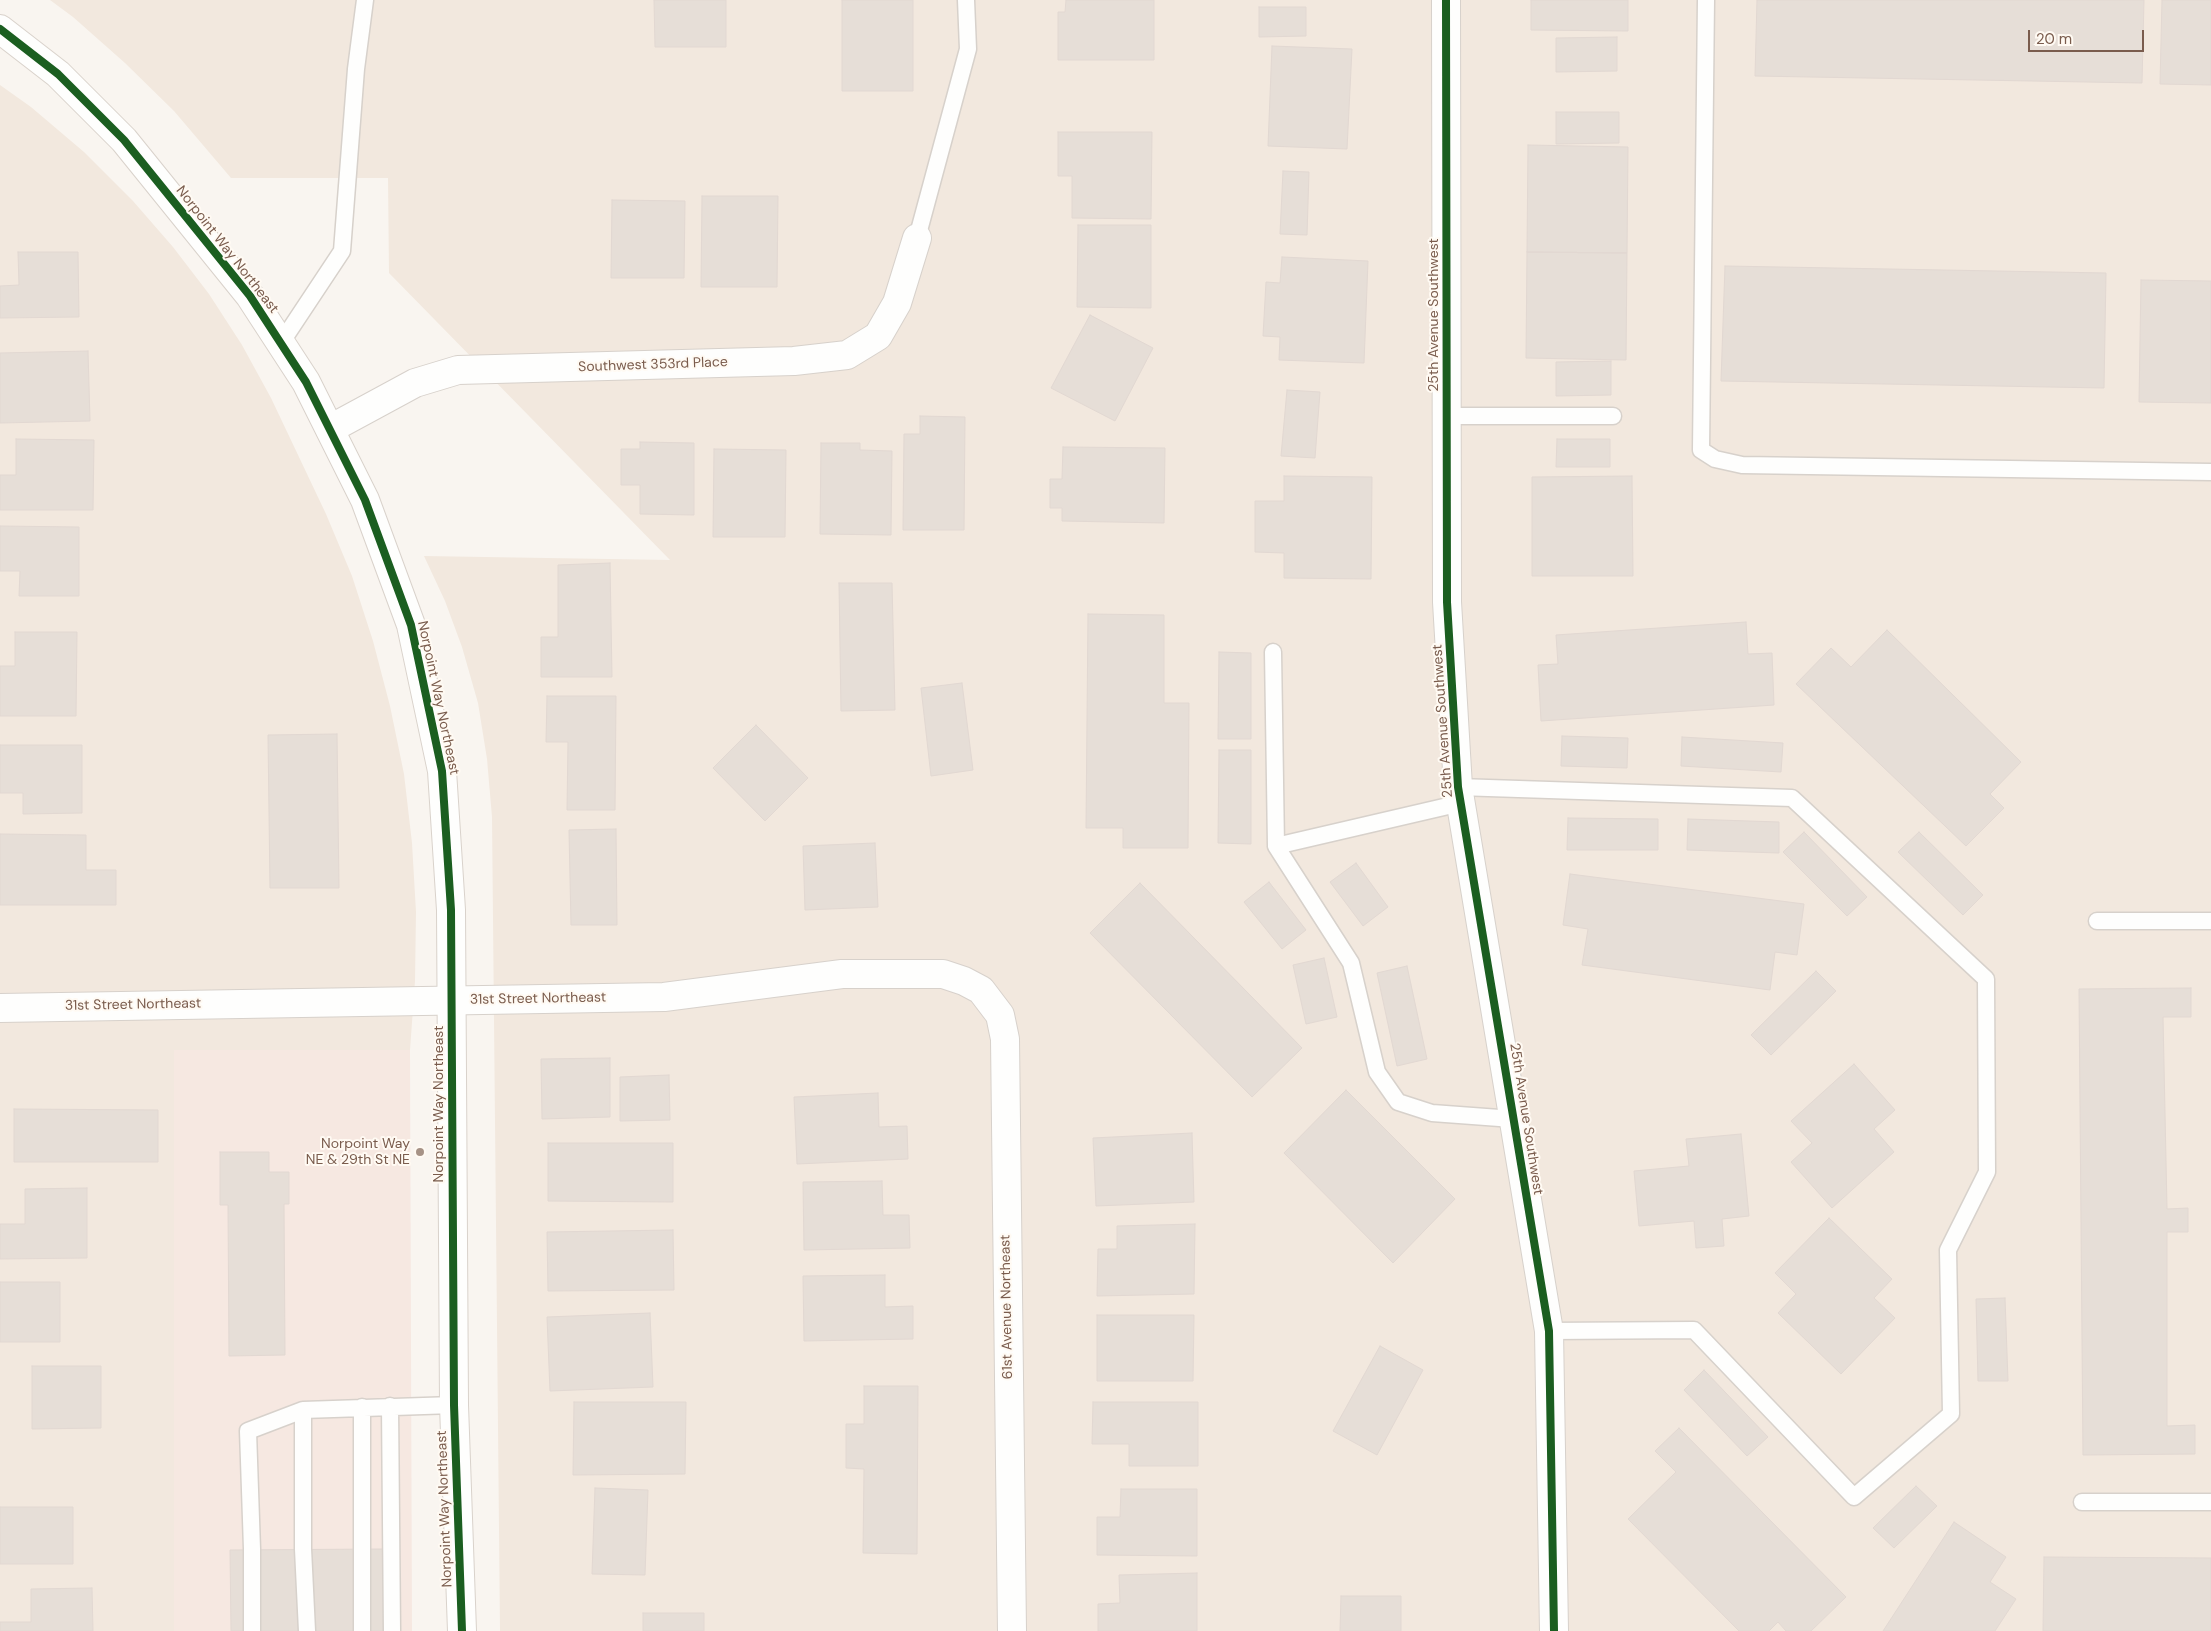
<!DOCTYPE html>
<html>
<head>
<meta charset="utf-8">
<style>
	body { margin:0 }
	#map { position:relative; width:2211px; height:1631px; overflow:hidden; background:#f9f5f0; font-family:"DM Sans",sans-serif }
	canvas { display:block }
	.scale { position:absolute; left:2028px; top:30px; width:116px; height:22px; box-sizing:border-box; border:2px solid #7a5c4d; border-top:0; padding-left:6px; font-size:15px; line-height:18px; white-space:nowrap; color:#7a5c4d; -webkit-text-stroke:4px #fffaf3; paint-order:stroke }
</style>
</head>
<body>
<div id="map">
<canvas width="2211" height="1631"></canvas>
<div class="scale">20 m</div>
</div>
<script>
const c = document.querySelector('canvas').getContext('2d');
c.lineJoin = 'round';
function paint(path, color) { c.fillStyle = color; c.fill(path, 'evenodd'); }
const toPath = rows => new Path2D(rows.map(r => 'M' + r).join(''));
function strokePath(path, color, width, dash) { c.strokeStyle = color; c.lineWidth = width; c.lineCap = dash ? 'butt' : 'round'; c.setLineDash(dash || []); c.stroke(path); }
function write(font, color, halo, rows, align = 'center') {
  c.font = font + ' "DM Sans",sans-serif'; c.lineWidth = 4; c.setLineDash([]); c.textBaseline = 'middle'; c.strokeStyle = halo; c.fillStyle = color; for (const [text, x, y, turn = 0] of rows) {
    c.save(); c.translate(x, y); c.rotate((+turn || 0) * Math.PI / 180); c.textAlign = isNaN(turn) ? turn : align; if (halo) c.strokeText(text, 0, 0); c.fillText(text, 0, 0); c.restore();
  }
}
const residential = toPath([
	[50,0,2211,0,2211,1631,500,1631,492,817,487,759,478,703,462,647,445,601,424,556,670,560,389,273,388,178,231,178,174,111,125,63,73,17],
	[0,85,31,107,84,152,133,201,173,247,209,294,242,345,271,398,326,514,352,576,373,641,390,706,404,774,412,843,416,912,415,981,410,1050,174,1051,174,1631,0,1631]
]);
const commercial = toPath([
	[174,1050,410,1050,412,1631,174,1631]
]);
const building = toPath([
	[654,0,726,0,726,47,655,47,654,0],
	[842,0,913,0,913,91,842,91,842,0],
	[1066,0,1154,0,1154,60,1058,60,1058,12,1065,12,1066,0],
	[1531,0,1628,0,1628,31,1531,30,1531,0],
	[1757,0,2144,0,2142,83,1755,76,1757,0],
	[2162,0,2211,0,2211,85,2160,84,2162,0],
	[1259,7,1306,7,1306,36,1259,37,1259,7],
	[1617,37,1617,71,1556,72,1556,38,1617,37],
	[1272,46,1352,49,1347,149,1268,146,1272,46],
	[1556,112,1619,112,1619,143,1556,144,1556,112],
	[1058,132,1152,132,1151,219,1072,218,1072,176,1058,176,1058,132],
	[1528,145,1628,147,1627,253,1527,252,1528,145],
	[1283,171,1309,172,1307,235,1280,234,1283,171],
	[702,196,778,196,777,287,701,287,702,196],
	[612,200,685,201,684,278,611,278,612,200],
	[1078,225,1151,225,1151,308,1077,307,1078,225],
	[18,252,78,252,79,317,0,318,0,286,19,285,18,252],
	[1527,252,1627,253,1626,360,1526,358,1527,252],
	[1282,257,1368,261,1364,363,1279,360,1280,337,1263,336,1266,282,1280,283,1282,257],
	[1725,266,2106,273,2104,388,1721,381,1725,266],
	[2141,280,2211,281,2211,403,2139,402,2141,280],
	[1090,315,1153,348,1115,421,1051,388,1090,315],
	[88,351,90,421,0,423,0,353,88,351],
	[1611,361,1611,395,1556,396,1556,362,1611,361],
	[1287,390,1320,392,1315,458,1281,456,1287,390],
	[920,416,965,417,964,530,903,530,904,434,920,434,920,416],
	[16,439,94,440,93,510,0,510,0,475,16,475,16,439],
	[1557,439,1610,439,1610,467,1556,467,1557,439],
	[640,442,694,443,694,515,640,514,640,485,621,485,621,449,640,449,640,442],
	[821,443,860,443,860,450,892,451,891,535,820,534,821,443],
	[1063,447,1165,448,1164,523,1062,521,1062,508,1050,508,1050,479,1062,479,1063,447],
	[714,449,786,450,785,537,713,537,714,449],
	[1284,476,1372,477,1371,579,1284,578,1284,553,1255,552,1255,501,1284,501,1284,476],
	[1632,476,1633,576,1532,576,1532,477,1632,476],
	[0,526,79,527,79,596,19,596,20,571,0,571,0,526],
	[610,563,612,677,541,677,541,637,558,637,558,565,610,563],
	[839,583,892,583,895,710,841,711,839,583],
	[1088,614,1164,615,1164,703,1189,703,1188,848,1123,848,1123,828,1086,828,1088,614],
	[1746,622,1748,654,1772,653,1774,705,1541,721,1538,665,1558,664,1556,635,1746,622],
	[1887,630,2021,762,1990,794,2004,808,1966,846,1796,684,1831,648,1851,667,1887,630],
	[15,632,77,632,76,716,0,716,0,666,15,666,15,632],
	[1219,652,1251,653,1251,739,1218,739,1219,652],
	[962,683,973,770,931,776,921,688,962,683],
	[547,696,616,696,615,810,567,810,568,742,546,742,547,696],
	[756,725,808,778,765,821,713,768,756,725],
	[337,734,339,888,270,888,268,735,337,734],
	[1562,736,1628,738,1627,768,1561,766,1562,736],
	[1682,737,1783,743,1781,772,1681,766,1682,737],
	[0,745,82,745,82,813,23,814,23,793,0,793,0,745],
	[1219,750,1251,750,1251,844,1218,843,1219,750],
	[1568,818,1658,819,1658,850,1567,850,1568,818],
	[1688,819,1779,822,1779,853,1687,850,1688,819],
	[616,829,617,925,571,925,569,830,616,829],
	[1804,832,1867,897,1847,916,1783,852,1804,832],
	[1919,832,1983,895,1963,915,1898,852,1919,832],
	[0,834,86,835,86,870,116,870,116,905,0,905,0,834],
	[875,843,878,907,805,910,803,846,875,843],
	[1356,863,1388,907,1363,926,1330,882,1356,863],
	[1570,874,1804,904,1797,955,1775,952,1770,990,1582,965,1588,929,1563,925,1570,874],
	[1269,882,1306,930,1282,949,1244,902,1269,882],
	[1140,883,1302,1048,1252,1097,1090,933,1140,883],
	[1324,958,1337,1017,1306,1024,1293,965,1324,958],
	[1407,966,1427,1059,1397,1066,1377,973,1407,966],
	[1816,971,1836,991,1771,1055,1751,1035,1816,971],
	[2191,988,2191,1017,2163,1017,2167,1209,2188,1208,2188,1232,2167,1232,2167,1426,2195,1425,2195,1454,2083,1455,2079,989,2191,988],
	[610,1058,610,1117,542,1119,541,1059,610,1058],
	[1854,1064,1895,1110,1874,1129,1894,1152,1832,1208,1791,1162,1812,1143,1791,1121,1854,1064],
	[669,1075,670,1120,620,1121,620,1077,669,1075],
	[1346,1090,1455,1199,1393,1263,1284,1153,1346,1090],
	[878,1093,879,1127,907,1126,908,1159,797,1164,794,1097,878,1093],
	[14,1109,158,1110,158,1162,14,1162,14,1109],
	[1192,1133,1194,1202,1096,1206,1093,1138,1192,1133],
	[1741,1134,1749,1216,1722,1219,1724,1246,1696,1248,1694,1221,1639,1226,1634,1171,1689,1166,1686,1139,1741,1134],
	[548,1143,673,1143,673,1202,548,1201,548,1143],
	[220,1152,269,1152,269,1172,289,1172,289,1204,284,1204,285,1355,229,1356,228,1205,220,1205,220,1152],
	[882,1181,883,1215,909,1215,910,1248,804,1250,803,1182,882,1181],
	[87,1188,87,1258,0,1259,0,1224,25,1224,25,1189,87,1188],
	[1829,1218,1892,1279,1874,1298,1895,1318,1841,1374,1778,1313,1796,1294,1775,1273,1829,1218],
	[1195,1224,1194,1294,1097,1296,1098,1249,1117,1249,1117,1226,1195,1224],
	[673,1230,674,1290,548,1291,547,1232,673,1230],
	[885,1275,885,1307,913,1306,913,1339,804,1341,803,1276,885,1275],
	[0,1282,60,1282,60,1342,0,1342,0,1282],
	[2005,1298,2008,1381,1978,1381,1976,1299,2005,1298],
	[650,1313,653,1387,550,1391,547,1317,650,1313],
	[1097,1315,1194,1315,1193,1381,1097,1381,1097,1315],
	[1380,1346,1423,1370,1377,1455,1333,1431,1380,1346],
	[32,1366,101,1366,101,1428,32,1429,32,1366],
	[1704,1370,1768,1437,1747,1456,1684,1390,1704,1370],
	[864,1386,918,1386,917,1554,863,1553,864,1469,846,1468,846,1424,864,1424,864,1386],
	[574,1402,686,1402,685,1474,573,1475,574,1402],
	[1093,1402,1198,1402,1198,1466,1129,1466,1129,1444,1092,1444,1093,1402],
	[1679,1428,1846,1597,1811,1631,1786,1631,1778,1622,1769,1631,1739,1631,1628,1519,1676,1472,1655,1451,1679,1428],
	[1916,1486,1937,1506,1894,1548,1873,1528,1916,1486],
	[595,1488,648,1490,645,1575,592,1574,595,1488],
	[1121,1489,1197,1489,1197,1556,1097,1555,1097,1517,1120,1517,1121,1489],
	[0,1507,73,1507,73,1564,0,1564,0,1507],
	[1954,1522,2006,1557,1990,1582,2016,1599,1995,1631,1883,1631,1954,1522],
	[383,1549,384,1631,231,1631,230,1550,383,1549],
	[2044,1557,2211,1558,2211,1631,2043,1631,2044,1557],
	[1197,1573,1197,1631,1098,1631,1098,1604,1120,1603,1119,1575,1197,1573],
	[92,1588,93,1631,0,1631,0,1622,31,1622,31,1589,92,1588],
	[1341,1596,1401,1596,1401,1631,1340,1631,1341,1596],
	[643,1613,704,1613,704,1631,643,1631,643,1613]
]);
const lane = toPath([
	[1706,0,1701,450,1715,459,1742,465,2211,472],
	[917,238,968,49,966,0],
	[281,343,342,251,356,69,365,0],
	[1447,416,1613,416],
	[1273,652,1276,846,1351,963,1377,1072,1398,1102,1432,1113,1513,1119],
	[1458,787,1792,798,1986,979,1987,1172,1948,1250,1951,1414,1854,1497,1694,1330,1549,1331],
	[1276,846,1461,803],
	[2097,921,2211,921],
	[390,1406,392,1631],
	[362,1407,362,1631],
	[303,1410,303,1549,307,1631],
	[2082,1502,2211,1502],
	[252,1631,252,1549,248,1431,303,1410,454,1405]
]);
const street = toPath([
	[1446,0,1447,602,1458,787,1549,1331,1554,1631],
	[330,429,415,383,458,370,794,361,847,355,878,336,897,303,917,238],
	[0,1008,664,997,842,974,943,974,964,981,981,990,1000,1015,1005,1039,1012,1631]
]);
const secondary = toPath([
	[0,29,58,74,124,140,250,296,306,382,365,500,411,625,442,771,451,910,454,1405,462,1631]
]);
const cycleway = toPath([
	[1446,0,1447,602,1458,787,1549,1331,1554,1631],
	[0,29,58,74,124,140,250,296,306,382,365,500,411,625,442,771,451,910,454,1405,462,1631]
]);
const markers = [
	[420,1152,5,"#a69286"]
];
const streetNames = [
	["Norpoint Way Northeast",227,250,52],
	["25th Avenue Southwest",1434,315,-90],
	["Southwest 353rd Place",653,365,-2],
	["Norpoint Way Northeast",438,698,78],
	["25th Avenue Southwest",1443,721,-94],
	["31st Street Northeast",538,999,-1],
	["31st Street Northeast",133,1005,-1],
	["Norpoint Way Northeast",439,1104,-90],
	["25th Avenue Southwest",1526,1119,81],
	["61st Avenue Northeast",1007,1307,-91],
	["Norpoint Way Northeast",445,1509,-92]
];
const poiNames = [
	["Norpoint Way",410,1144],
	["NE & 29th St NE",410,1160]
];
paint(residential, '#f2e8de');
paint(commercial, '#f6e8e1');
paint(building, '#e6ded7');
strokePath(building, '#e2d8d2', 1);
strokePath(lane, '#d7d1cb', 19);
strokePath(street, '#d7d1cb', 30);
strokePath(secondary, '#d9d2cb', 30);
strokePath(lane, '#fefefd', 16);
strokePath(street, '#fefefd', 28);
strokePath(secondary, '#fefefd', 28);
strokePath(cycleway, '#1b5e20', 8);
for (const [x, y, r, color] of markers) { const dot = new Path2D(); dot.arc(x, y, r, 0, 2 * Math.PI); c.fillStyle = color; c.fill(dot); strokePath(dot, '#fffaf3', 2); }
write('14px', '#7a5c4d', '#fffaf3', streetNames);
write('14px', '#7a5c4d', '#fffaf3', poiNames, 'right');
</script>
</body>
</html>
